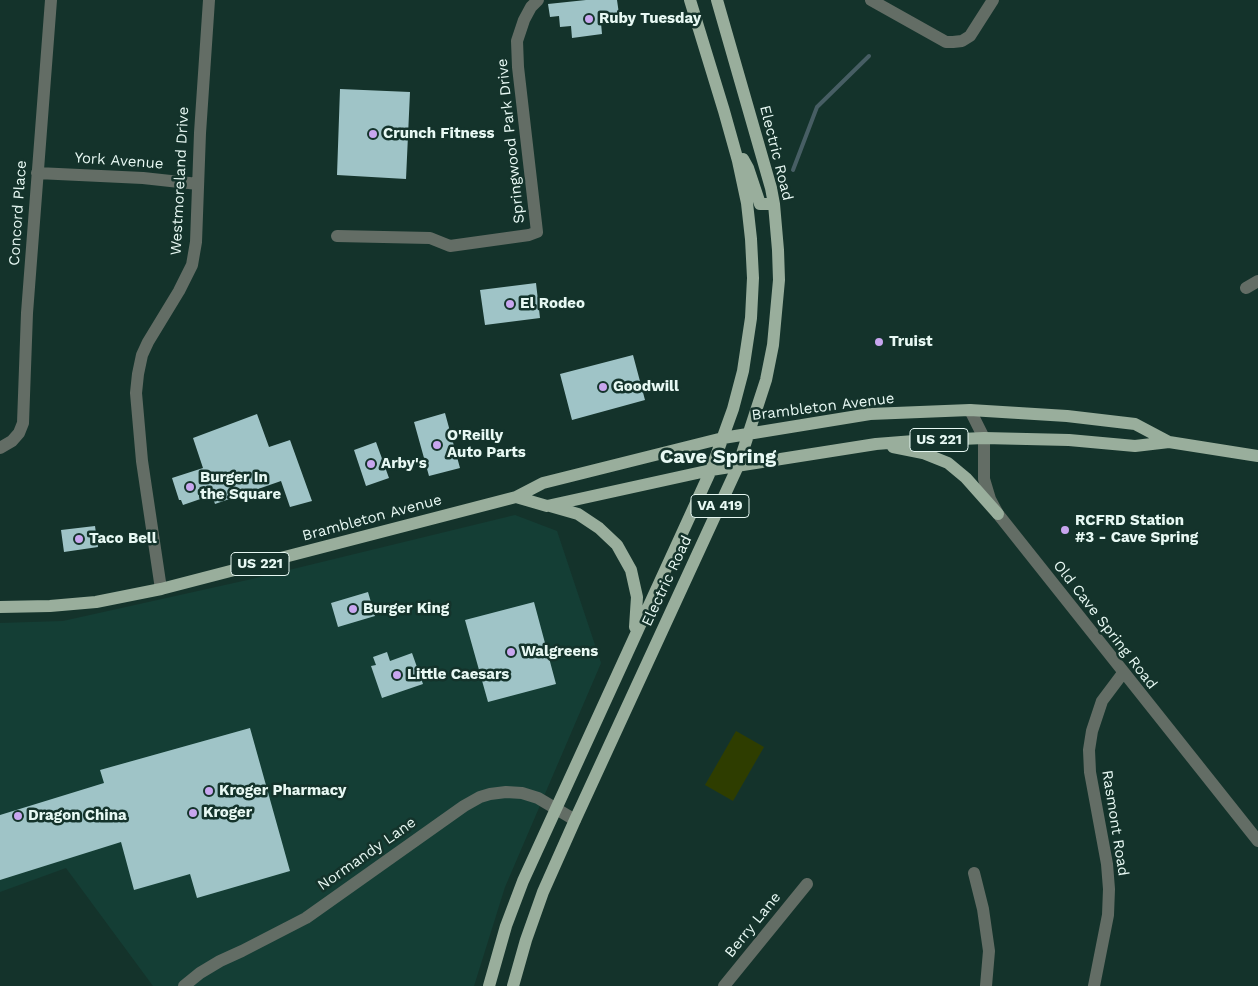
<!DOCTYPE html>
<html>
<head>
<meta charset="utf-8">
<style>
	body { margin:0 }
	canvas { display:block; background:#14332b }
</style>
</head>
<body>
<canvas width="1258" height="986"></canvas>
<script>
const c = document.querySelector('canvas').getContext('2d');
c.lineJoin = 'round';
function paint(path, color) { c.fillStyle = color; c.fill(path, 'evenodd'); }
const toPath = rows => new Path2D(rows.map(r => 'M' + r).join(''));
function strokePath(path, color, width, dash) { c.strokeStyle = color; c.lineWidth = width; c.lineCap = dash ? 'butt' : 'round'; c.setLineDash(dash || []); c.stroke(path); }
function write(font, color, halo, rows, align = 'center') {
  c.font = font + ' "Work Sans",sans-serif'; c.lineWidth = 5; c.setLineDash([]); c.textBaseline = 'middle'; c.strokeStyle = halo; c.fillStyle = color; for (const [text, x, y, turn = 0] of rows) {
    c.save(); c.translate(x, y); c.rotate((+turn || 0) * Math.PI / 180); c.textAlign = isNaN(turn) ? turn : align; if (halo) c.strokeText(text, 0, 0); c.fillText(text, 0, 0); c.restore();
  }
}
const built = toPath([
	[515,515,557,531,601,663,505,887,474,986,153,986,66,868,0,892,0,623,63,621,252,579]
]);
const green = toPath([
	[736,731,764,747,733,801,705,785]
]);
const stream = toPath([
	[793,170,817,107,869,56]
]);
const building = toPath([
	[586,0,617,0,620,21,601,23,602,34,572,38,571,26,560,27,559,16,550,17,548,4],
	[340,89,410,92,406,179,337,175],
	[536,283,540,318,485,325,480,290],
	[633,355,645,400,572,420,560,374],
	[445,413,460,468,429,476,414,422],
	[257,414,269,447,290,440,312,501,290,507,281,481,215,504,212,495,183,505,181,500,179,500,172,478,203,468,193,438],
	[376,442,389,478,366,486,354,450],
	[95,526,98,547,64,552,61,530],
	[368,592,375,616,338,627,331,603],
	[534,602,556,684,488,702,465,620],
	[387,652,390,661,412,653,423,684,382,698,371,666,376,665,373,657],
	[250,728,290,871,197,898,190,874,134,890,121,842,0,880,0,815,104,783,100,770]
]);
const minor = toPath([
	[871,0,946,42,953,42,962,41,970,36,993,0],
	[37,173,143,178,198,184],
	[337,236,430,238,450,246,529,235,537,232,518,67,517,41,524,20,531,7,538,0],
	[1246,288,1258,281],
	[970,410,984,438,984,479,990,499,998,514,1258,841],
	[0,448,12,441,19,433,23,423,27,313,51,0],
	[161,589,142,461,136,393,138,374,142,355,148,342,179,291,192,265,196,242,200,133,209,0],
	[974,873,983,909,989,951,986,986],
	[184,986,200,973,220,961,242,951,306,918,464,806,480,797,490,794,506,792,522,793,538,798,575,820],
	[724,986,807,884],
	[1094,986,1108,915,1109,889,1107,864,1090,772,1089,750,1092,731,1102,701,1123,673]
]);
const major = toPath([
	[743,159,748,168,760,204,774,204],
	[893,447,923,453,948,463,966,478,998,514],
	[516,497,547,506,711,470,876,444,914,441,984,438,1069,440,1135,446,1169,442,1258,456],
	[550,506,578,514,599,528,617,545,631,570,637,597,635,627],
	[0,607,50,606,96,602,161,589,516,497,543,483,723,438,870,414,970,410,1067,416,1135,424,1169,442],
	[489,986,506,926,523,881,711,470,733,409,743,371,751,318,753,278,751,239,747,203,738,161,724,111,690,0],
	[513,986,526,940,543,892,575,820,738,466,766,380,773,345,779,280,778,250,774,204,771,188,717,0]
]);
const markers = [
	[589,19,5,"#c8a6ef"],
	[373,134,5,"#c8a6ef"],
	[510,304,5,"#c8a6ef"],
	[879,342,5,"#c8a6ef"],
	[603,387,5,"#c8a6ef"],
	[437,445,5,"#c8a6ef"],
	[371,464,5,"#c8a6ef"],
	[190,487,5,"#c8a6ef"],
	[1065,530,5,"#c8a6ef"],
	[79,539,5,"#c8a6ef"],
	[353,609,5,"#c8a6ef"],
	[511,652,5,"#c8a6ef"],
	[397,675,5,"#c8a6ef"],
	[209,791,5,"#c8a6ef"],
	[193,813,5,"#c8a6ef"],
	[18,816,5,"#c8a6ef"]
];
const shields = [
	[939,440,58],
	[720,506,58],
	[260,564,58]
];
const shieldNames = [
	["US 221",939,440],
	["VA 419",720,506],
	["US 221",260,564]
];
const poiNames = [
	["Ruby Tuesday",599,19],
	["Crunch Fitness",383,134],
	["El Rodeo",520,304],
	["Truist",889,342],
	["Goodwill",613,387],
	["O'Reilly",447,436],
	["Auto Parts",447,453],
	["Arby's",381,464],
	["Burger In",200,478],
	["the Square",200,495],
	["RCFRD Station",1075,521],
	["#3 - Cave Spring",1075,538],
	["Taco Bell",89,539],
	["Burger King",363,609],
	["Walgreens",521,652],
	["Little Caesars",407,675],
	["Kroger Pharmacy",219,791],
	["Kroger",203,813],
	["Dragon China",28,816]
];
const streetNames = [
	["Springwood Park Drive",511,141,-96],
	["Electric Road",776,153,76],
	["York Avenue",119,161,4],
	["Westmoreland Drive",180,181,-87],
	["Concord Place",18,213,-86],
	["Brambleton Avenue",823,407,-7],
	["Brambleton Avenue",372,518,-15],
	["Electric Road",667,581,-65],
	["Old Cave Spring Road",1105,625,52],
	["Rasmont Road",1115,823,81],
	["Normandy Lane",367,854,-35],
	["Berry Lane",753,925,-51]
];
const districtNames = [
	["Cave Spring",718,457]
];
paint(built, '#143e35');
paint(green, '#2e3d00');
strokePath(stream, '#475e64', 4);
paint(building, '#9fc4c7');
strokePath(minor, '#636d65', 12);
strokePath(major, '#99ae9c', 12);
for (const [x, y, r, color] of markers) { const dot = new Path2D(); dot.arc(x, y, r, 0, 2 * Math.PI); c.fillStyle = color; c.fill(dot); strokePath(dot, '#14332b', 2); }
for (const [x, y, w] of shields) { const box = new Path2D(); box.roundRect(x - w / 2, y - 11.5, w, 23, 4); c.fillStyle = '#14332b'; c.fill(box); strokePath(box, '#e7f8f3', 1); }
write('bold 14px', '#e7f8f3', null, shieldNames);
write('bold 15px', '#e7f8f3', '#14332b', poiNames, 'left');
write('15px', '#e7f8f3', '#14332b', streetNames);
write('bold 20px', '#e7f8f3', '#14332b', districtNames);
</script>
</body>
</html>
